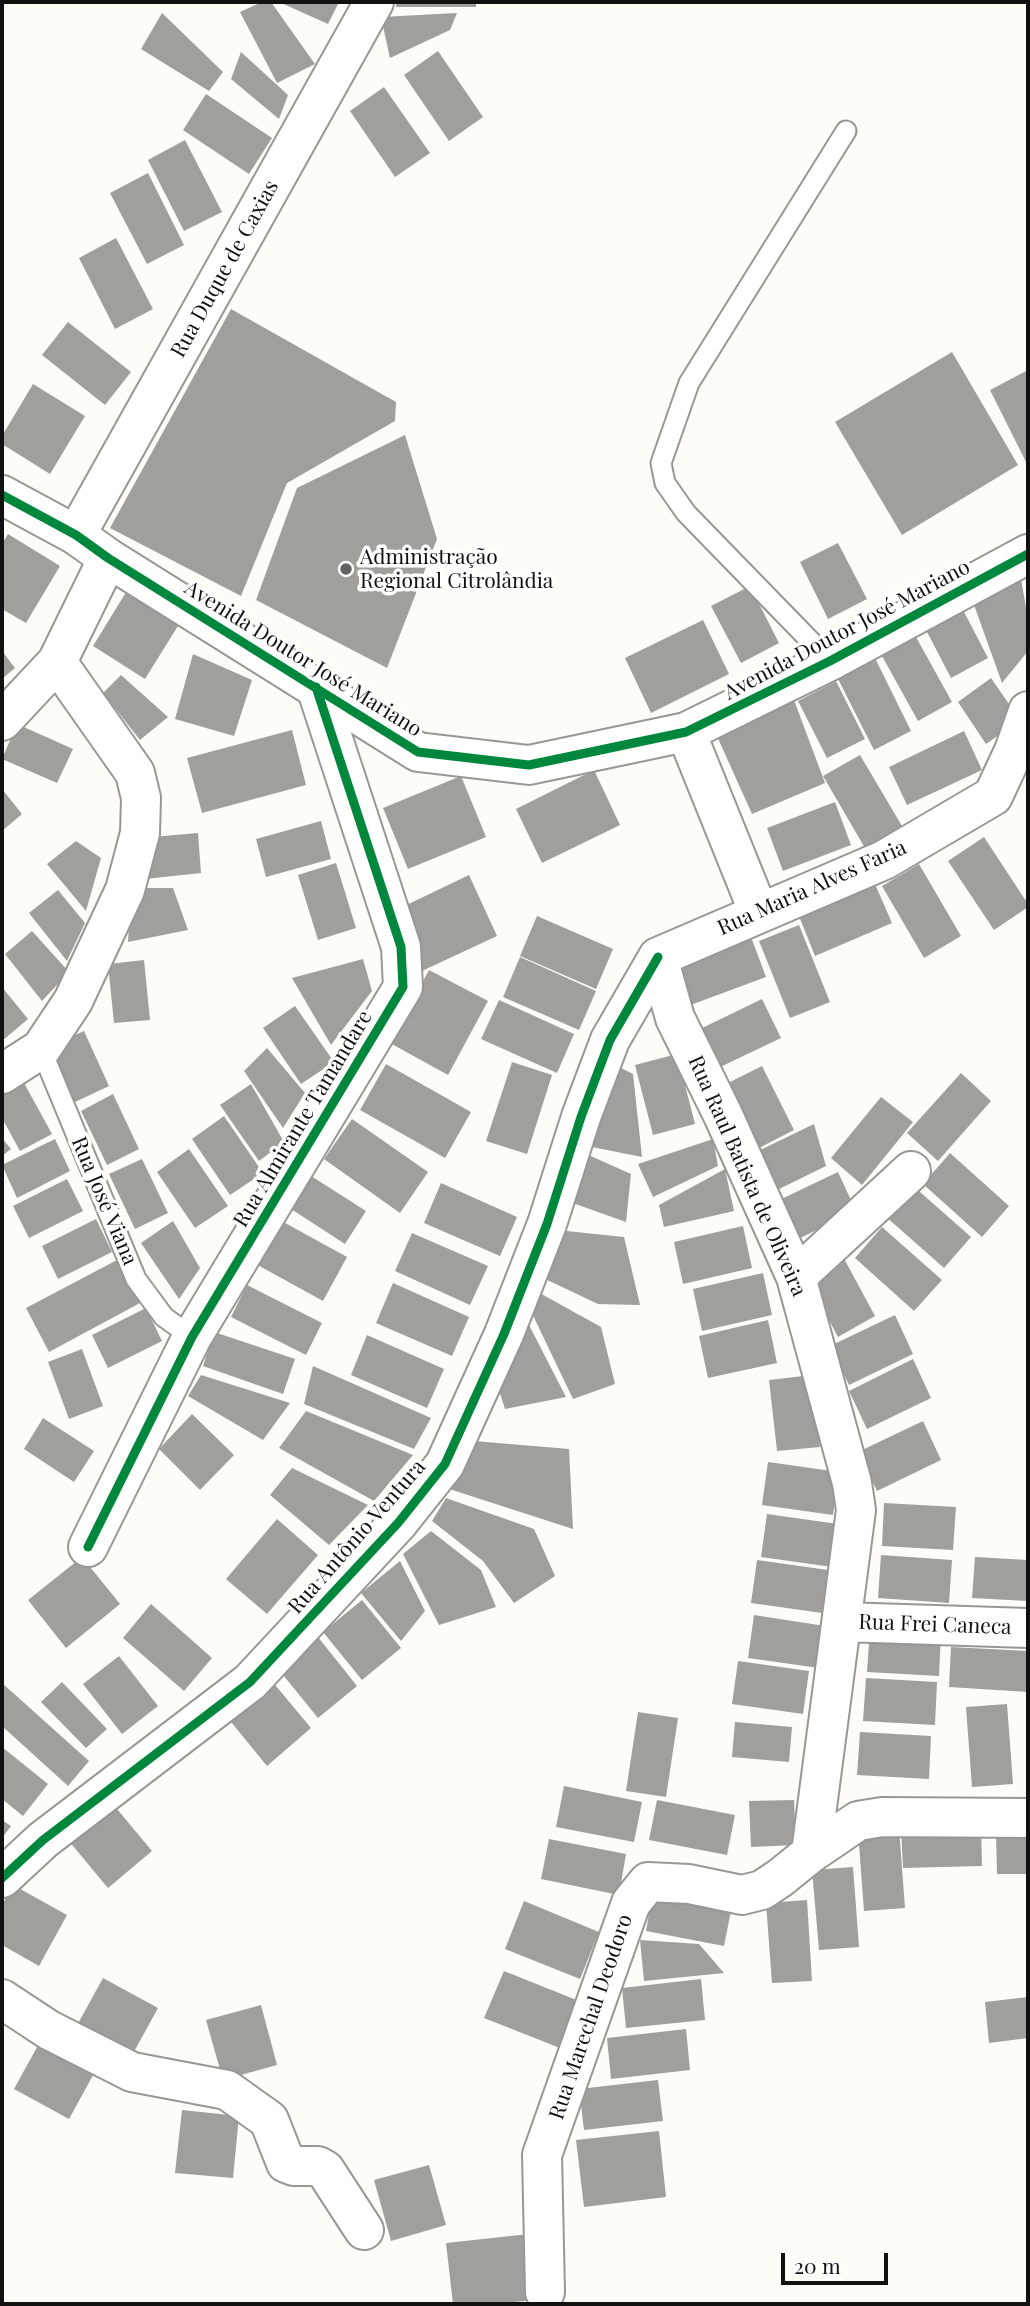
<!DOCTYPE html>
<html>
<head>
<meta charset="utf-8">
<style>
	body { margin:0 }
	#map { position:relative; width:1030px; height:2306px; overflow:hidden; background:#fdfcf7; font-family:"Playfair Display",serif }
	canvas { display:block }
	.frame { position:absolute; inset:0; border:4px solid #111; pointer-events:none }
	.scale { position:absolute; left:781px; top:2253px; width:107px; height:32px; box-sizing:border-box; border:4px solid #111; border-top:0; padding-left:9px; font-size:21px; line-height:24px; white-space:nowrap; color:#111; -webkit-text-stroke:5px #fff; paint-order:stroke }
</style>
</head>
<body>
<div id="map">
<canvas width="1030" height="2306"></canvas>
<div class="frame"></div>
<div class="scale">20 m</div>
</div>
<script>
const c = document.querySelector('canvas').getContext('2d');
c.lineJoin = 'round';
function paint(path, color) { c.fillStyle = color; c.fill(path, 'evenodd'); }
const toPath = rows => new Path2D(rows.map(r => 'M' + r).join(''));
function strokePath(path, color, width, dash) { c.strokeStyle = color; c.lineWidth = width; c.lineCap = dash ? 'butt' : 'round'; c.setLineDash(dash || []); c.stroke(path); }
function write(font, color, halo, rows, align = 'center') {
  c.font = font + ' "Playfair Display",serif'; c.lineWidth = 7; c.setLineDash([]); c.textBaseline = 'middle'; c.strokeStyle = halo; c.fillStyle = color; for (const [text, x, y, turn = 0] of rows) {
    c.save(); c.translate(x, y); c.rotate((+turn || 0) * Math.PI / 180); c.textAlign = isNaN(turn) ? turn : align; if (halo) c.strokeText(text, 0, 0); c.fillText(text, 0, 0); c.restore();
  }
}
const building = toPath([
	[262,2,271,2,315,64,277,83,240,12],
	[279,2,339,2,328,24],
	[396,2,476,2,476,7,396,7],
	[162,13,223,72,209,91,141,49],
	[457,13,450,30,390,58,381,17],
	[438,51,483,117,449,141,404,75],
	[241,52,288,95,279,119,231,79],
	[384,87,430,153,395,177,350,111],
	[206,94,272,138,249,174,183,130],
	[185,140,222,212,184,231,148,160],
	[148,173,184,245,147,264,110,193],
	[116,238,153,309,115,329,79,258],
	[231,309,396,402,395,421,287,483,241,596,110,528],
	[68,322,131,372,105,405,42,355],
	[952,352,1018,465,902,535,835,422],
	[1028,370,1028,466,990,390],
	[33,384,85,416,50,474,2,444,2,436],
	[405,435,437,539,387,668,256,600,297,488],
	[8,534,60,566,26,623,2,609,2,544],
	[838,543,867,599,828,619,800,562],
	[1021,579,1028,619,1028,651,1002,683,973,602],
	[750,586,779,643,741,663,711,606],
	[128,589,181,621,145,679,93,646],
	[962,608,988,658,951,678,925,628],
	[703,620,729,674,651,713,625,658],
	[916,637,952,702,918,721,882,656],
	[2,651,15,668,2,679],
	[193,654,252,680,234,736,175,719],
	[875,658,911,731,874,750,837,677],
	[121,675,168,717,140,740,103,693],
	[991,678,1020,720,986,744,958,702],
	[836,681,865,739,827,758,798,701],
	[794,700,825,783,752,814,716,734],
	[17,724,73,749,57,783,2,759],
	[292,730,306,785,202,813,187,758],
	[964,731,982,770,907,805,889,767],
	[860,755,902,826,865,848,823,776],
	[594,770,620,825,542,863,516,809],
	[461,776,486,837,408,869,383,808],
	[2,789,22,814,2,831],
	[835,802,851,845,783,871,767,828],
	[321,821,331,859,266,877,256,839],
	[198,833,201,873,145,879,141,838],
	[984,837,1028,904,1028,907,994,930,948,861],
	[76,841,101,858,86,911,47,864],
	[336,863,356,928,318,940,298,875],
	[919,864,961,936,924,958,882,886],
	[469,875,497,936,422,971,394,911],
	[875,884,892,923,815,956,799,916],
	[131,888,173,888,188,930,128,942],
	[58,890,85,923,67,961,29,913],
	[537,916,613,949,596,989,520,956],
	[799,925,830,1002,790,1018,759,941],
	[32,931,69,972,42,1001,5,954],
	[751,937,766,977,688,1006,673,966],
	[520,957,596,991,579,1030,503,997],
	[363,959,372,991,331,1045,292,978],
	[144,960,150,1020,114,1023,108,964],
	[429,970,488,1001,448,1075,390,1043],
	[2,987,28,1019,2,1041],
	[762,999,781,1038,716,1069,698,1030],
	[499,1000,574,1034,557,1073,481,1039],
	[295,1006,334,1062,301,1084,263,1028],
	[84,1031,109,1086,75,1102,51,1046],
	[267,1048,305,1093,283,1128,244,1071],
	[677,1054,695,1124,653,1135,635,1065],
	[512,1062,552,1075,527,1154,486,1141],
	[386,1064,471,1112,445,1158,360,1110],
	[615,1065,633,1074,642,1157,587,1146],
	[762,1066,794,1130,755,1150,724,1085],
	[961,1073,991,1101,938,1161,907,1133],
	[23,1081,52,1134,20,1151,2,1118,2,1092],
	[251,1084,284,1142,259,1161,220,1105],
	[113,1094,139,1149,107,1165,81,1111],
	[881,1097,913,1122,862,1185,831,1158],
	[224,1116,263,1173,230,1195,192,1139],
	[352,1119,428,1172,400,1213,324,1159],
	[814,1124,826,1166,769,1194,750,1155],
	[2,1138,11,1149,2,1156],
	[55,1139,70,1171,17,1198,2,1165],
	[713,1139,718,1166,653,1197,638,1164],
	[189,1149,228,1206,195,1228,157,1172],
	[584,1153,631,1174,626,1222,567,1201],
	[950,1153,1009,1206,982,1237,923,1184],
	[142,1159,168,1213,135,1229,109,1174],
	[725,1169,734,1211,664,1227,659,1205],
	[838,1172,856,1211,792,1242,773,1203],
	[308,1174,366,1211,345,1244,288,1207],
	[67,1179,83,1211,29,1238,13,1206],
	[441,1183,517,1217,500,1256,424,1223],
	[911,1184,971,1237,944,1268,884,1215],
	[96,1219,112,1252,58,1279,42,1246],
	[278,1219,347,1257,323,1301,254,1263],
	[173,1221,200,1268,179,1299,141,1243],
	[743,1226,752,1268,683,1284,674,1242],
	[882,1227,942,1280,914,1311,855,1258],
	[557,1230,624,1237,640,1305,598,1304,541,1277],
	[412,1233,488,1266,470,1305,395,1271],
	[841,1253,875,1316,838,1337,804,1273],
	[117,1260,140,1303,49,1352,26,1308],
	[763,1273,772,1315,702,1331,693,1289],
	[393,1283,469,1317,452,1356,376,1323],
	[247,1285,322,1323,306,1355,231,1317],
	[536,1291,601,1327,615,1384,573,1399,528,1305],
	[146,1308,162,1341,108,1368,92,1335],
	[895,1315,913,1354,849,1385,830,1346],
	[768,1320,777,1363,708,1378,699,1336],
	[529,1325,566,1397,505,1409,497,1384],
	[214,1332,295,1359,283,1394,203,1366],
	[367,1335,444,1369,427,1408,351,1375],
	[82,1349,103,1406,69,1419,48,1362],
	[913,1359,931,1398,867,1429,849,1391],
	[313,1366,431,1418,414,1449,304,1404],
	[201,1375,290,1403,263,1440,188,1396],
	[812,1375,820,1447,777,1451,769,1380],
	[306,1411,413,1455,374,1501,279,1448],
	[192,1414,234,1455,200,1490,159,1449],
	[43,1418,94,1451,74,1482,24,1449],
	[923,1421,941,1460,877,1491,858,1452],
	[462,1440,569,1449,573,1529,443,1487],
	[768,1462,839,1472,833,1515,762,1505],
	[292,1468,368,1505,329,1545,270,1495],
	[446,1498,534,1529,555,1576,514,1603,483,1561,432,1521],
	[884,1503,956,1507,953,1550,882,1546],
	[767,1514,838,1524,832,1567,761,1557],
	[277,1519,318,1555,267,1614,226,1579],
	[431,1531,481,1570,496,1607,439,1625,403,1554],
	[881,1555,952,1560,949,1603,878,1598],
	[82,1557,120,1604,66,1648,28,1600],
	[975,1557,1028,1560,1028,1601,972,1598],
	[757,1560,828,1570,822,1613,751,1603],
	[400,1561,425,1611,401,1641,361,1593],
	[362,1600,401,1648,362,1680,323,1632],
	[151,1604,212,1658,184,1691,123,1638],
	[754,1615,825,1626,819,1668,748,1658],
	[870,1629,941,1633,939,1676,867,1672],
	[318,1637,357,1686,318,1718,279,1670],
	[951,1647,1028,1651,1028,1692,949,1687],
	[119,1656,158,1706,122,1734,83,1684],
	[738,1661,809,1671,803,1714,732,1704],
	[866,1678,937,1682,935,1725,863,1721],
	[271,1680,311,1728,267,1766,227,1717],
	[62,1682,107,1729,86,1748,41,1702],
	[2,1683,89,1761,68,1786,2,1726],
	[1007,1704,1013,1784,972,1787,966,1707],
	[638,1712,678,1718,666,1797,626,1791],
	[735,1722,792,1727,789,1762,732,1757],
	[860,1732,931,1736,929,1779,857,1775],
	[2,1747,48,1784,23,1816,2,1799],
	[564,1786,642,1802,634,1842,556,1827],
	[657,1800,735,1815,727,1855,649,1840],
	[794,1800,796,1845,751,1847,749,1801],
	[112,1803,152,1851,108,1888,68,1840],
	[2,1820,11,1826,2,1838],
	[981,1825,982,1866,903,1868,901,1828],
	[899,1828,905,1908,864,1911,858,1831],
	[1028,1833,1028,1874,997,1874,996,1834],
	[549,1839,626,1854,619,1895,541,1879],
	[853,1867,859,1947,819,1950,812,1870],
	[13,1885,67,1915,39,1966,2,1945,2,1905],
	[653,1891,732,1906,724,1946,646,1931],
	[807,1900,812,1981,772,1983,766,1903],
	[524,1901,599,1932,580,1979,505,1949],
	[640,1940,699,1944,724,1973,644,1981],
	[504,1971,579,2001,560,2048,484,2018],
	[103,1978,158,2008,130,2059,75,2029],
	[701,1979,705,2020,626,2028,622,1988],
	[1028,1997,1028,2038,989,2043,985,2002],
	[261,2005,277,2065,223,2080,206,2020],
	[686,2029,690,2070,611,2079,607,2038],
	[42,2038,97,2068,69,2119,14,2089],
	[658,2080,663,2121,584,2130,579,2089],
	[182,2110,239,2116,233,2178,175,2173],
	[659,2131,666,2197,584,2207,576,2140],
	[429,2165,446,2225,391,2241,374,2180],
	[529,2234,536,2300,494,2304,453,2304,446,2243]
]);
const service = toPath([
	[830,661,686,513,665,483,661,463,689,383,846,131],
	[41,1049,136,1279,164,1317,192,1337]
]);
const minor = toPath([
	[76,535,374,2],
	[2,721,57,662,108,558],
	[686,732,759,913],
	[658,957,675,1018,723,1115,796,1277,852,1483,856,1510,811,1853],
	[658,957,884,860,993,796,1014,751,1028,711],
	[2,1074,41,1049,73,1001,125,890,140,833,141,798,135,773,57,662],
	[796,1277,911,1171],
	[88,1547,192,1337,403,987,401,947,316,687],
	[842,1622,1028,1628],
	[2,1878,43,1840,250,1682,398,1523,445,1464,504,1334,547,1224,581,1117,610,1040,658,957],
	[2,1999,49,2030,132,2072,227,2090,269,2120,286,2163,294,2166,318,2166,325,2170,364,2230],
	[545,2292,542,2155,631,1903,648,1882,689,1884,742,1895,762,1890,780,1878,811,1853,858,1821,882,1817,1028,1818]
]);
const tertiary = toPath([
	[2,495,76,535,108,558,418,752,529,765,686,732,830,661,1028,554]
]);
const cycleway = toPath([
	[2,495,76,535,108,558,418,752,529,765,686,732,830,661,1028,554],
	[88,1547,192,1337,403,987,401,947,316,687],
	[2,1878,43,1840,250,1682,398,1523,445,1464,504,1334,547,1224,581,1117,610,1040,658,957]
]);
const markers = [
	[346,569,7,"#646362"]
];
const streetNames = [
	["Rua Duque de Caxias",225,269,-61],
	["Avenida Doutor José Mariano",847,630,-28],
	["Avenida Doutor José Mariano",303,659,32],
	["Rua Maria Alves Faria",812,888,-24],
	["Rua Almirante Tamandare",303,1119,-59],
	["Rua Raul Batista de Oliveira",747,1176,66],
	["Rua José Viana",104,1201,67],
	["Rua Antônio Ventura",357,1537,-49],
	["Rua Frei Caneca",935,1625,2],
	["Rua Marechal Deodoro",591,2017,-71]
];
const poiNames = [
	["Administração",360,557],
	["Regional Citrolândia",360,581]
];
paint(building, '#a19f9c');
strokePath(service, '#979795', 23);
strokePath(minor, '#979795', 42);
strokePath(tertiary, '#979795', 42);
strokePath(service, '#fffffe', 19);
strokePath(minor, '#fffffe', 38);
strokePath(tertiary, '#fffffe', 38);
strokePath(cycleway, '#00873e', 9);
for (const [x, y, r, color] of markers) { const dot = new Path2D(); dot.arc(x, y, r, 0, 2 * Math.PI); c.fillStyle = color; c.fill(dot); strokePath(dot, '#fff', 2.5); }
write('21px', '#111', '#fff', streetNames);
write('21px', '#111', '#fff', poiNames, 'left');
</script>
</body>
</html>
